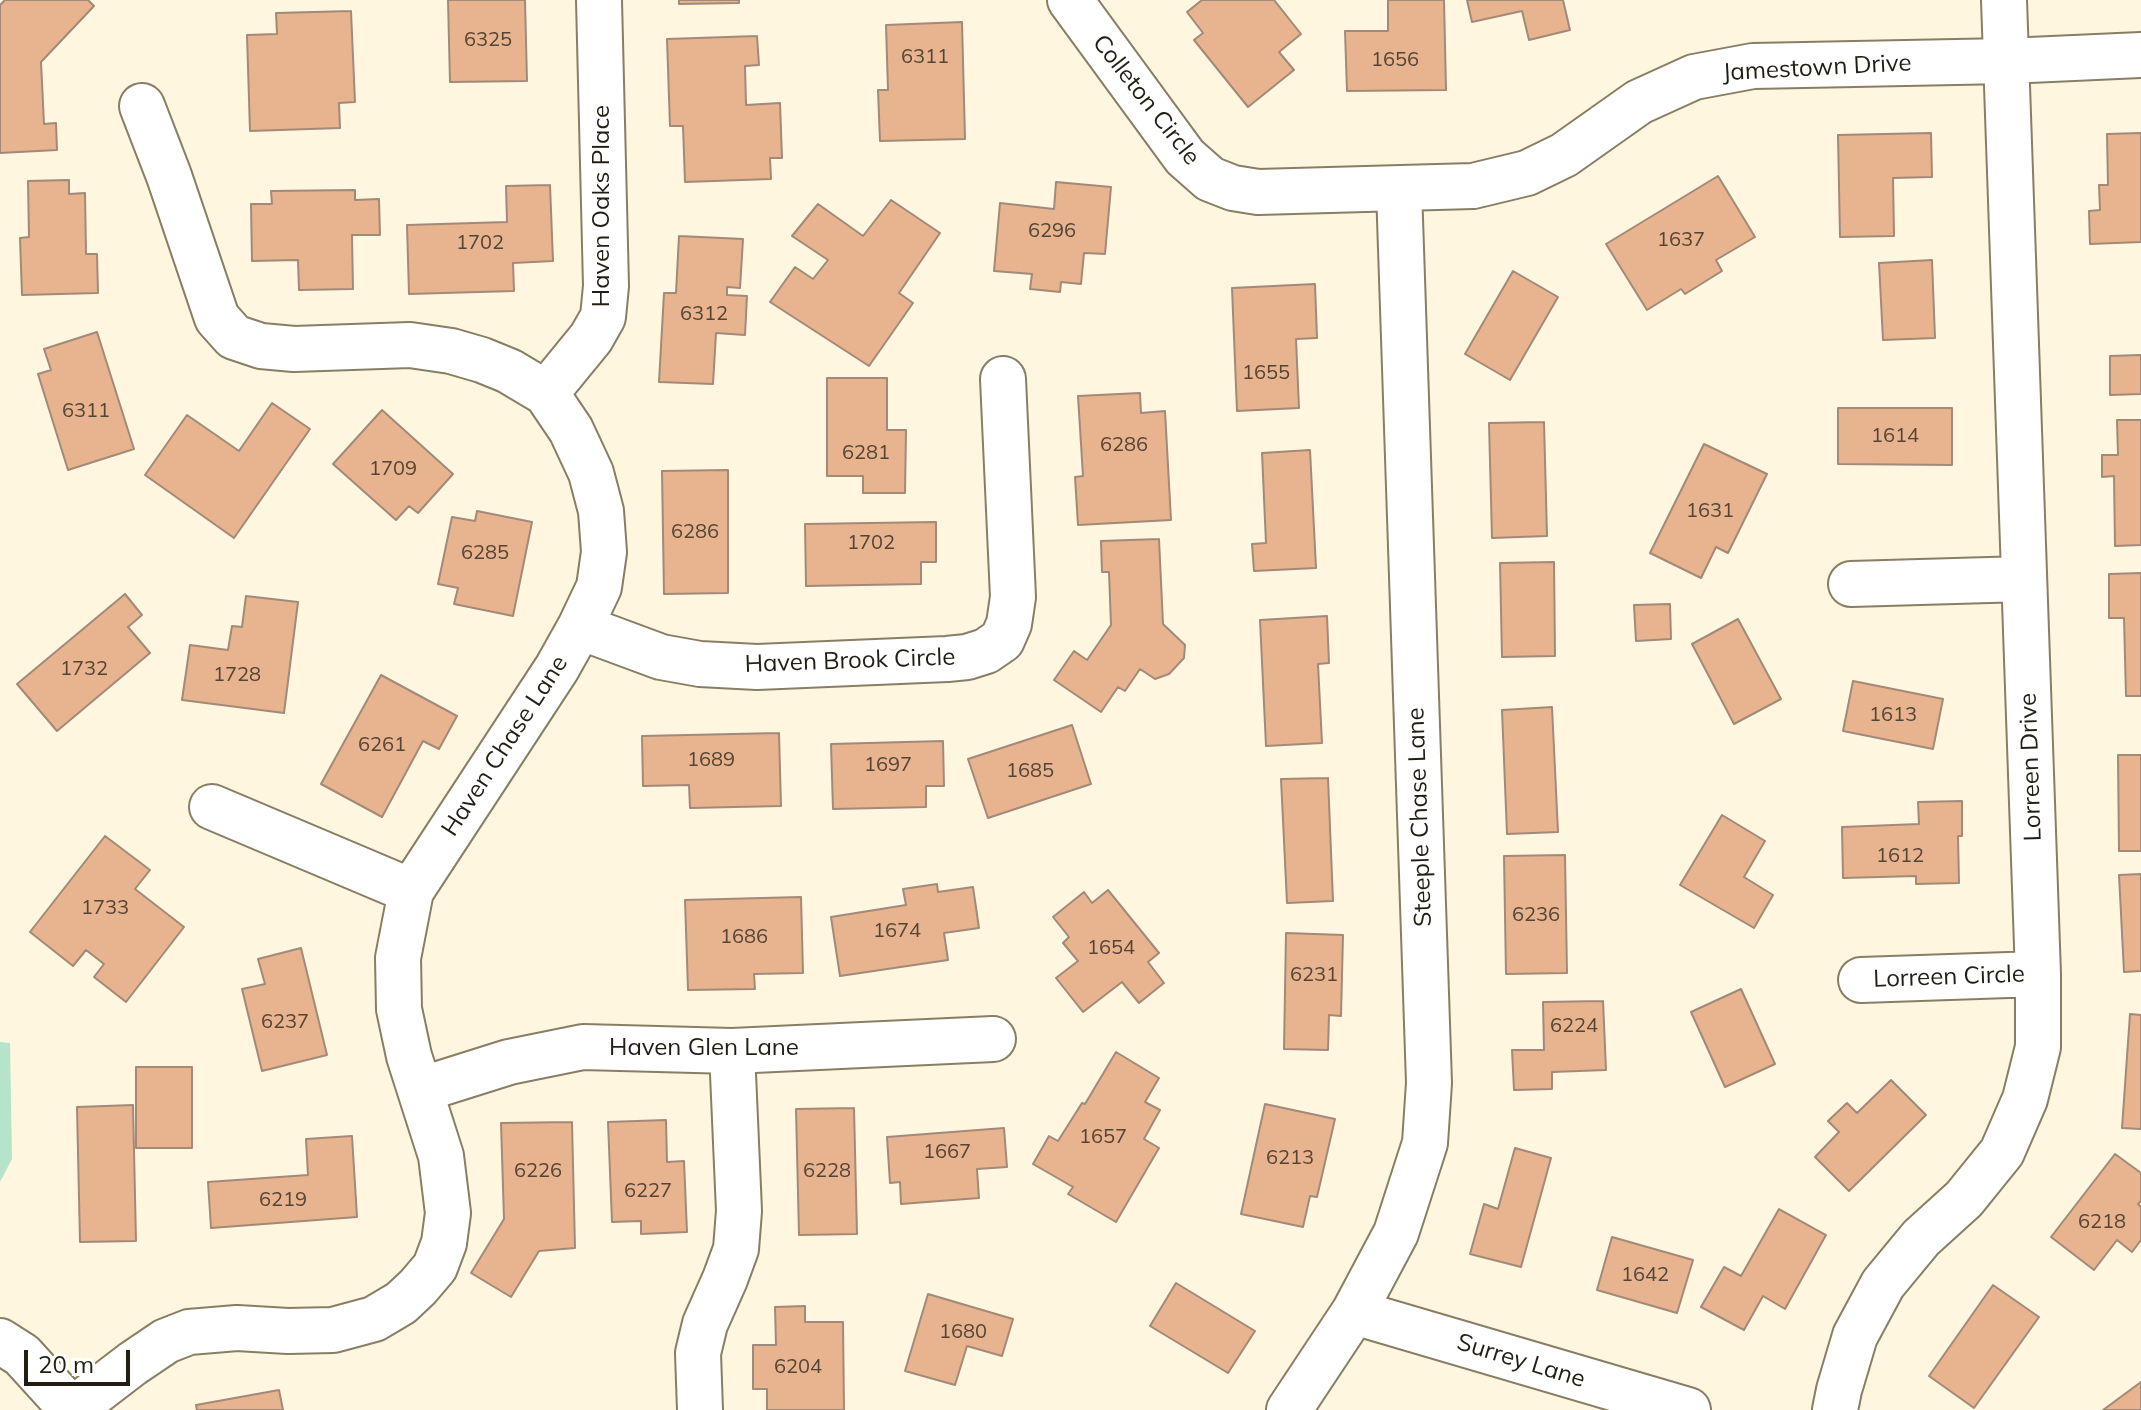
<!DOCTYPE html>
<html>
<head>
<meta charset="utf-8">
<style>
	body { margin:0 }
	#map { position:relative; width:2141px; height:1410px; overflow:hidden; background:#fff6df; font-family:Mulish,sans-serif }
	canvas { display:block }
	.scale { position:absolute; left:24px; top:1350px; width:106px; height:36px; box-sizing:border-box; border:4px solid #221e14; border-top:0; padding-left:10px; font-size:24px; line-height:28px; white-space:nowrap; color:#221e14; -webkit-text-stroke:6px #fff; paint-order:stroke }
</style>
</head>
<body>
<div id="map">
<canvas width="2141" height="1410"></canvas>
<div class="scale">20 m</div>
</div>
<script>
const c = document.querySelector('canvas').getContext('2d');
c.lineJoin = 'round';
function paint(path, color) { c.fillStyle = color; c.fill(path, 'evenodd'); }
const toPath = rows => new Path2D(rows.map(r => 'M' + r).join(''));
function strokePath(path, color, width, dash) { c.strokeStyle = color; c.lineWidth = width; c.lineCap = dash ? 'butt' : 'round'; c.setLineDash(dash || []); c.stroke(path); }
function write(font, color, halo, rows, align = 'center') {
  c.font = font + ' Mulish,sans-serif'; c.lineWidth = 8; c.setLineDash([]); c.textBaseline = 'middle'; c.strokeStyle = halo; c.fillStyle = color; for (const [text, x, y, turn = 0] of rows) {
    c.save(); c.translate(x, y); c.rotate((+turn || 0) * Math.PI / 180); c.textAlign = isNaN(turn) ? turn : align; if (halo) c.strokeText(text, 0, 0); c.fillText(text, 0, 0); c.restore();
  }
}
const green = toPath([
	[0,1042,10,1043,12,1159,0,1182]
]);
const building = toPath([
	[5,0,88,0,94,6,41,62,44,124,56,123,57,150,0,153,0,5,5,0],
	[448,0,525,0,527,81,450,82,448,0],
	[679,0,739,0,739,3,679,4,679,0],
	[1202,0,1274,0,1301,34,1279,52,1294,70,1248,107,1194,40,1203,33,1187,12,1202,0],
	[1388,0,1444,0,1446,90,1347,91,1345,31,1388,31,1388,0],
	[1467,0,1563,0,1570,30,1529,40,1522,11,1472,22,1467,0],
	[351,11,355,102,339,103,340,128,250,131,247,35,277,34,276,13,351,11],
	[962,22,965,139,880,141,878,90,888,90,886,25,962,22],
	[757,36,759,65,745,66,746,105,780,103,782,158,770,158,771,179,685,182,683,126,670,126,667,39,757,36],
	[1931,133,1932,177,1893,178,1894,236,1840,237,1838,135,1931,133],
	[2141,133,2141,242,2090,244,2089,211,2100,210,2099,185,2108,185,2107,134,2141,133],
	[1718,176,1755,237,1716,260,1722,271,1685,294,1681,289,1647,310,1606,244,1718,176],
	[69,180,69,194,85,193,86,254,97,254,98,293,22,295,20,238,29,237,28,181,69,180],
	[1056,182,1111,187,1105,254,1084,253,1081,284,1061,282,1060,292,1030,289,1032,274,994,271,1000,203,1054,209,1056,182],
	[550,185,553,261,513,263,514,291,409,294,407,225,507,222,506,186,550,185],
	[355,190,355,200,379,199,380,235,352,235,353,289,299,290,298,260,252,261,251,204,272,204,271,191,355,190],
	[891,200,940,233,899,293,913,303,869,366,770,302,795,267,813,279,828,260,792,236,818,204,863,236,891,200],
	[679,236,743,239,740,288,727,287,727,295,747,296,745,335,716,333,713,384,659,382,664,293,676,293,679,236],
	[1932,260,1935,338,1883,340,1879,263,1932,260],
	[1513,271,1558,297,1510,380,1465,354,1513,271],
	[1315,284,1317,338,1296,339,1299,408,1237,411,1232,288,1315,284],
	[97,332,134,449,68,470,38,374,51,370,44,349,97,332],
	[2141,355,2141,394,2110,395,2110,356,2141,355],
	[827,378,887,378,887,430,906,430,905,493,863,493,863,476,827,476,827,378],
	[1140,393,1141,413,1165,411,1171,520,1078,525,1075,477,1083,476,1078,396,1140,393],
	[272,403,310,429,234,538,145,475,187,415,239,451,272,403],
	[1838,408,1952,408,1952,465,1838,464,1838,408],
	[382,410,453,474,418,513,409,506,396,520,333,464,382,410],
	[2117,420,2141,420,2141,545,2115,546,2114,476,2102,477,2102,455,2118,455,2117,420],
	[1544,422,1547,536,1492,538,1489,423,1544,422],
	[1704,444,1767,474,1728,553,1716,547,1701,578,1650,553,1704,444],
	[1310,450,1316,568,1254,571,1252,544,1266,543,1262,453,1310,450],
	[728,470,728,593,664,594,662,471,728,470],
	[477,511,532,522,513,616,454,604,458,588,438,584,452,517,475,521,477,511],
	[936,522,936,562,921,562,921,584,806,586,805,524,936,522],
	[1159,539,1163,624,1185,645,1184,658,1169,674,1155,679,1140,669,1125,691,1118,687,1101,712,1054,680,1074,651,1087,660,1111,625,1109,572,1102,572,1101,541,1159,539],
	[1554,562,1555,656,1502,657,1500,563,1554,562],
	[2141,573,2141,696,2126,696,2124,618,2109,618,2109,574,2141,573],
	[125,594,142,615,128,627,150,653,57,731,17,684,125,594],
	[246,596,298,602,284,713,182,700,190,645,228,650,232,626,242,627,246,596],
	[1670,604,1671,639,1636,641,1634,605,1670,604],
	[1327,616,1329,663,1318,664,1322,743,1266,746,1260,620,1327,616],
	[1738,619,1781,699,1734,724,1692,644,1738,619],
	[381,675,457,716,439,749,423,741,382,817,321,784,381,675],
	[1853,681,1943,699,1933,749,1843,731,1853,681],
	[1552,707,1558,832,1507,834,1502,710,1552,707],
	[1072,725,1091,784,988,818,968,759,1072,725],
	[779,733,781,806,690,808,689,785,643,786,642,736,779,733],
	[943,741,944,786,926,786,926,807,833,809,831,744,943,741],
	[2118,755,2141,755,2141,851,2119,851,2118,755],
	[1328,778,1333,901,1287,903,1281,779,1328,778],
	[1962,801,1962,836,1958,836,1959,883,1916,884,1916,876,1843,878,1842,827,1919,824,1918,802,1962,801],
	[1722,815,1765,841,1744,877,1773,895,1754,928,1680,885,1722,815],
	[105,836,150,870,135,889,184,927,126,1002,94,977,104,964,86,950,73,966,30,932,105,836],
	[1565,855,1567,973,1506,974,1504,856,1565,855],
	[2141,874,2141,971,2124,972,2119,875,2141,874],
	[937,884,938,892,973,887,979,928,944,933,948,960,840,976,831,917,906,905,903,889,937,884],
	[1108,890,1159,953,1148,962,1164,983,1139,1003,1122,982,1083,1012,1056,978,1078,961,1063,943,1069,937,1053,917,1084,892,1092,903,1108,890],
	[801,897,803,973,754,974,755,989,688,990,685,900,801,897],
	[1286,933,1343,935,1341,1016,1329,1015,1328,1050,1284,1049,1286,933],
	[301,948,327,1055,262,1071,242,989,265,984,258,959,301,948],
	[1741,989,1775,1064,1725,1087,1691,1012,1741,989],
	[1603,1001,1606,1070,1552,1072,1552,1089,1514,1090,1512,1050,1544,1050,1543,1002,1603,1001],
	[2130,1014,2141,1015,2141,1129,2122,1128,2130,1014],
	[1116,1052,1159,1078,1145,1102,1160,1110,1144,1139,1159,1148,1116,1222,1068,1194,1073,1187,1033,1164,1049,1136,1058,1141,1082,1103,1085,1104,1116,1052],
	[136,1067,192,1067,192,1148,136,1148,136,1067],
	[1891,1080,1926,1115,1849,1191,1815,1157,1839,1132,1828,1121,1847,1103,1857,1113,1891,1080],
	[1265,1104,1335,1119,1317,1197,1310,1196,1303,1227,1241,1214,1265,1104],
	[133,1105,136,1241,80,1242,77,1107,133,1105],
	[854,1108,857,1234,799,1235,796,1109,854,1108],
	[666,1120,667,1162,684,1161,687,1232,641,1234,641,1221,612,1222,608,1122,666,1120],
	[572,1122,575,1248,539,1251,511,1297,471,1273,504,1219,501,1123,572,1122],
	[1004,1128,1007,1167,977,1169,979,1198,901,1204,900,1182,890,1183,887,1137,1004,1128],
	[352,1136,357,1217,211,1228,208,1182,308,1175,306,1139,352,1136],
	[1515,1148,1551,1158,1521,1267,1470,1254,1484,1204,1498,1209,1515,1148],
	[2115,1154,2141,1173,2141,1201,2138,1204,2141,1207,2141,1240,2132,1252,2117,1240,2094,1270,2051,1237,2115,1154],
	[1779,1209,1826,1235,1785,1309,1763,1296,1744,1330,1701,1307,1724,1267,1741,1276,1779,1209],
	[1612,1237,1693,1260,1677,1313,1597,1290,1612,1237],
	[1176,1283,1255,1331,1228,1373,1150,1326,1176,1283],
	[1993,1285,2039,1317,1974,1408,1929,1376,1993,1285],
	[928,1294,1013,1319,1002,1356,967,1346,955,1385,905,1371,928,1294],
	[805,1306,805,1322,843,1322,844,1410,767,1410,767,1389,753,1389,753,1345,776,1345,775,1307,805,1306],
	[2141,1382,2141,1410,2103,1410,2141,1382],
	[279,1390,283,1410,197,1410,196,1405,279,1390]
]);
const minor = toPath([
	[1070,0,1185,157,1210,179,1233,188,1258,192,1473,186,1527,173,1564,155,1639,102,1694,77,1753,66,2007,61,2141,55],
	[546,393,591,338,603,317,606,286,599,0],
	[1851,584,2024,579],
	[580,627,661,657,700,664,757,667,947,659,967,657,986,651,1002,640,1009,624,1013,597,1003,379],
	[212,807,411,891],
	[1861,980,2038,974],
	[420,1090,509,1062,583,1047,732,1051,993,1039],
	[1354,1312,1688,1410],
	[0,1341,22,1355,72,1410],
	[72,1410,132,1364,166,1341,189,1332,237,1328,288,1331,333,1330,374,1319,401,1303,418,1287,435,1267,444,1243,448,1213,441,1156,409,1056,399,1009,398,958,411,891,557,668,580,627,599,587,604,552,601,511,591,473,571,430,546,393,509,371,482,360,451,351,410,345,294,349,261,346,234,337,217,318,169,176,142,106],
	[700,1410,698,1353,705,1324,725,1279,736,1249,739,1211,732,1051],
	[1289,1410,1354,1312,1396,1233,1425,1143,1429,1083,1399,189],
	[1835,1410,1839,1390,1855,1336,1883,1284,1921,1238,1964,1199,2002,1152,2025,1099,2038,1047,2038,974,2004,0]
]);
const numberNames = [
	["6325",488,40],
	["6311",925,57],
	["1656",1395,60],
	["6296",1052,231],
	["1637",1681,240],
	["1702",480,243],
	["6312",704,314],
	["1655",1266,373],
	["6311",86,411],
	["1614",1895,436],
	["6286",1124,445],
	["6281",866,453],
	["1709",393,469],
	["1631",1710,511],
	["6286",695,532],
	["1702",871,543],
	["6285",485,553],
	["1732",84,669],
	["1728",237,675],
	["1613",1893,715],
	["6261",382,745],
	["1689",711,760],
	["1697",888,765],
	["1685",1030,771],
	["1612",1900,856],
	["1733",105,908],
	["6236",1536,915],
	["1674",897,931],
	["1686",744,937],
	["1654",1111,948],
	["6231",1314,975],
	["6237",285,1022],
	["6224",1574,1026],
	["1657",1103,1137],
	["1667",947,1152],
	["6213",1290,1158],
	["6226",538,1171],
	["6228",827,1171],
	["6227",648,1191],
	["6219",283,1200],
	["6218",2102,1222],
	["1642",1645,1275],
	["1680",963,1332],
	["6204",798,1367]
];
const streetNames = [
	["Jamestown Drive",1817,68,-3],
	["Colleton Circle",1146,100,52],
	["Haven Oaks Place",602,206,-90],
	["Haven Brook Circle",850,661,-2],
	["Haven Chase Lane",505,746,-57],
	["Lorreen Drive",2031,767,-92],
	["Steeple Chase Lane",1420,817,-92],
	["Lorreen Circle",1949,977,-2],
	["Haven Glen Lane",704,1048],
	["Surrey Lane",1521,1361,17]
];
paint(green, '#b5e4ca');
paint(building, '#e8b490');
strokePath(building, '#a28978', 2);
strokePath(minor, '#877e64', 48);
strokePath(minor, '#fff', 44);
write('20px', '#544433', null, numberNames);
write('24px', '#221e14', '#fff', streetNames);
</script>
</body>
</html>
